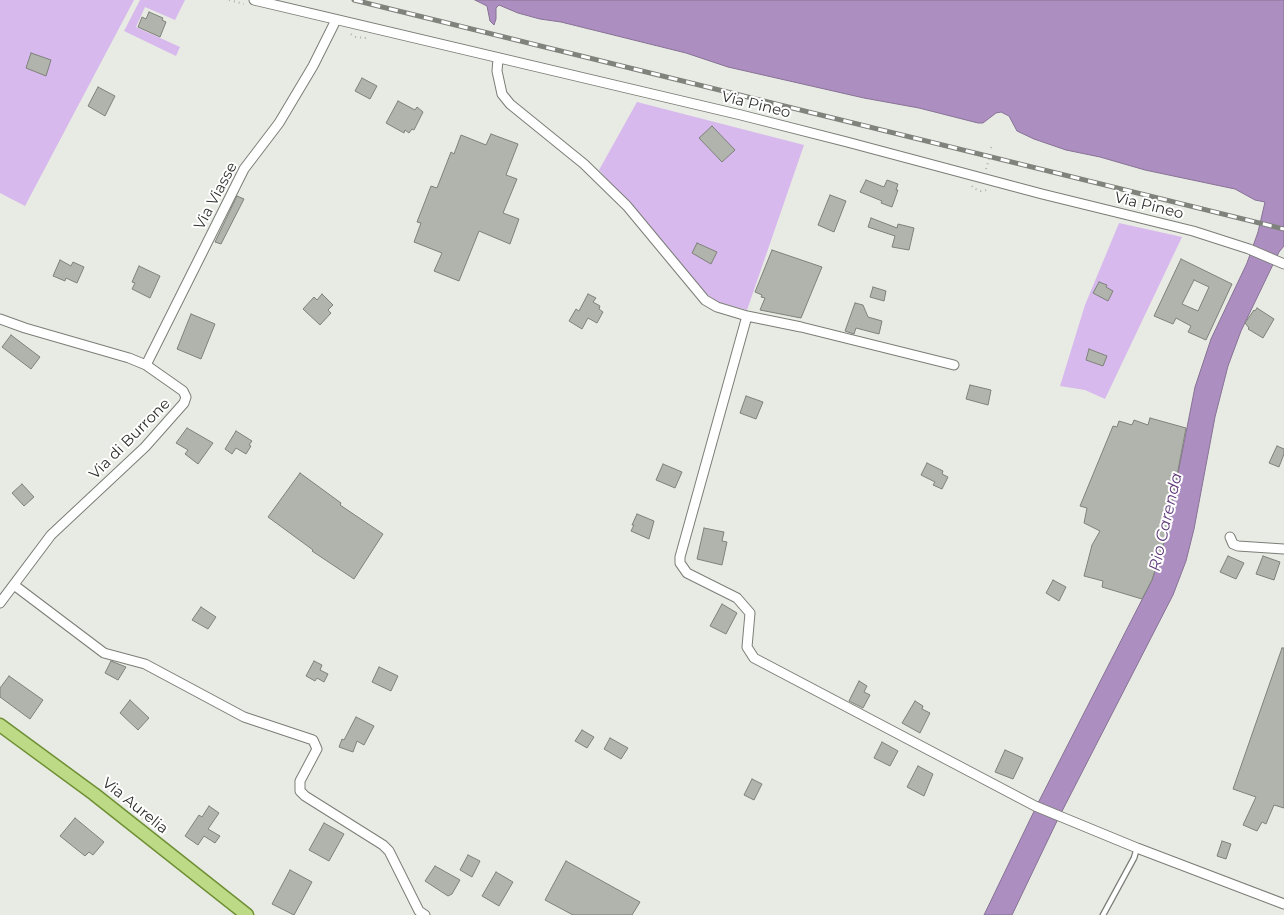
<!DOCTYPE html>
<html>
<head>
<meta charset="utf-8">
<style>
	body { margin:0 }
	canvas { display:block; background:#e8ebe3 }
</style>
</head>
<body>
<canvas width="1284" height="915"></canvas>
<script>
const c = document.querySelector('canvas').getContext('2d');
c.lineJoin = 'round';
function paint(path, color) { c.fillStyle = color; c.fill(path, 'evenodd'); }
const toPath = rows => new Path2D(rows.map(r => 'M' + r).join(''));
function strokePath(path, color, width, dash) { c.strokeStyle = color; c.lineWidth = width; c.lineCap = dash ? 'butt' : 'round'; c.setLineDash(dash || []); c.stroke(path); }
function write(font, color, halo, rows, align = 'center') {
  c.font = font + ' Montserrat,sans-serif'; c.lineWidth = 4; c.setLineDash([]); c.textBaseline = 'middle'; c.strokeStyle = halo; c.fillStyle = color; for (const [text, x, y, turn = 0] of rows) {
    c.save(); c.translate(x, y); c.rotate((+turn || 0) * Math.PI / 180); c.textAlign = isNaN(turn) ? turn : align; if (halo) c.strokeText(text, 0, 0); c.fillText(text, 0, 0); c.restore();
  }
}
const green = toPath([
	[0,0,134,0,25,206,0,193],
	[140,0,185,0,175,20,145,7,136,27,180,47,176,56,124,31],
	[637,102,804,145,747,310,715,301,702,290,623,197,599,170],
	[1119,223,1182,237,1105,399,1085,390,1060,386,1085,305]
]);
const water = toPath([
	[475,0,1284,0,1284,246,1279,252,1241,331,1228,366,1215,417,1194,529,1186,561,1173,595,1057,821,1012,915,984,915,1038,803,1152,580,1165,539,1195,387,1211,339,1247,263,1258,232,1265,202,1255,200,1235,189,1145,170,1100,157,1066,150,1034,139,1017,131,1009,116,1001,112,996,113,983,123,978,123,919,108,864,98,728,67,686,53,561,22,540,19,518,13,499,5,496,8,496,19,494,25,490,21,487,6,475,0]
]);
const building = toPath([
	[149,12,163,18,162,20,166,22,160,37,138,27,142,17,146,19,149,12],
	[31,53,51,60,46,76,26,68,31,53],
	[362,78,377,86,370,99,355,91,362,78],
	[98,87,115,96,105,116,88,106,98,87],
	[398,101,415,110,417,107,423,112,414,130,412,129,409,133,405,130,404,133,386,123,398,101],
	[712,126,735,150,722,162,699,138,712,126],
	[491,134,518,144,506,175,517,179,503,213,519,219,510,244,479,231,459,281,434,271,442,253,414,242,421,223,417,222,431,186,437,188,451,152,454,154,461,135,486,145,491,134],
	[866,180,884,187,887,180,898,184,896,190,898,190,892,207,881,203,882,201,860,192,866,180],
	[830,195,846,201,834,232,818,225,830,195],
	[237,196,244,199,221,244,215,242,237,196],
	[871,218,897,228,898,224,914,228,909,250,892,247,895,236,868,227,871,218],
	[697,243,717,252,711,264,692,253,697,243],
	[772,250,822,267,801,318,760,310,765,298,761,297,762,295,755,292,772,250],
	[1181,259,1232,284,1206,340,1188,332,1191,326,1176,318,1173,324,1154,316,1181,259],
	[1194,280,1209,287,1198,311,1182,304,1194,280],
	[60,260,71,266,73,262,84,267,77,283,66,278,65,281,53,276,60,260],
	[139,266,160,276,150,298,132,289,135,283,132,282,139,266],
	[1099,282,1107,285,1106,287,1113,291,1108,301,1093,293,1099,282],
	[873,287,886,291,884,301,870,297,873,287],
	[322,294,333,305,328,310,331,313,320,325,303,309,314,297,317,300,322,294],
	[588,294,596,298,593,302,600,306,599,309,603,312,597,323,588,318,582,329,569,321,576,309,579,311,588,294],
	[855,303,863,305,868,317,882,321,879,334,856,328,854,334,845,331,855,303],
	[1257,308,1274,319,1263,338,1248,329,1249,328,1245,323,1254,310,1255,311,1257,308],
	[191,314,215,324,201,359,177,349,191,314],
	[11,335,40,357,31,369,2,347,11,335],
	[1089,349,1107,356,1103,366,1086,360,1089,349],
	[970,385,991,390,988,405,966,399,970,385],
	[746,396,763,402,756,419,740,413,746,396],
	[1150,418,1186,428,1165,539,1152,580,1142,599,1102,587,1103,581,1084,576,1092,545,1100,531,1084,523,1087,508,1080,506,1113,426,1117,427,1119,421,1132,425,1134,420,1148,425,1150,418],
	[187,428,213,443,198,464,185,454,188,450,176,443,187,428],
	[236,431,252,441,249,445,251,446,246,454,236,448,232,454,225,449,236,431],
	[1277,446,1284,449,1284,454,1279,467,1269,463,1277,446],
	[927,463,943,471,942,474,948,477,942,489,933,485,935,482,921,475,927,463],
	[663,464,682,472,675,488,656,480,663,464],
	[300,473,341,503,340,505,383,534,354,579,312,551,313,550,268,517,300,473],
	[22,484,34,497,24,506,12,493,22,484],
	[637,514,654,521,649,539,631,531,634,525,632,525,637,514],
	[704,528,724,532,722,541,727,542,722,565,697,559,704,528],
	[1228,556,1244,563,1236,579,1220,572,1228,556],
	[1263,556,1280,562,1274,580,1256,574,1263,556],
	[1053,580,1066,587,1059,601,1046,593,1053,580],
	[722,604,737,613,726,634,710,626,722,604],
	[201,607,216,617,208,629,192,620,201,607],
	[1282,648,1284,648,1284,808,1274,805,1266,824,1262,822,1257,831,1243,825,1256,797,1233,789,1282,648],
	[111,661,126,667,118,680,105,673,111,661],
	[314,661,322,665,320,670,328,674,324,682,317,678,315,681,306,676,314,661],
	[379,667,398,676,391,691,372,682,379,667],
	[9,676,43,700,30,719,0,697,0,688,9,676],
	[859,681,867,686,864,692,870,695,863,708,849,701,859,681],
	[130,700,149,718,138,730,120,713,130,700],
	[915,701,923,706,922,709,930,713,920,733,902,723,915,701],
	[356,717,374,726,364,745,357,741,353,752,339,747,342,739,344,740,356,717],
	[582,730,594,737,587,748,575,741,582,730],
	[610,738,628,748,621,759,604,749,610,738],
	[882,742,898,751,890,766,874,758,882,742],
	[1005,750,1023,758,1013,779,995,772,1005,750],
	[918,766,933,774,924,796,907,787,918,766],
	[752,779,762,784,754,800,744,795,752,779],
	[209,806,219,813,208,829,220,836,215,843,204,836,198,845,185,836,199,815,202,817,209,806],
	[75,818,104,842,93,855,89,852,85,856,60,836,75,818],
	[324,823,344,834,329,861,309,850,324,823],
	[1222,841,1231,844,1226,859,1217,856,1222,841],
	[468,855,480,861,472,877,460,870,468,855],
	[566,861,640,902,632,915,573,915,545,900,566,861],
	[435,866,460,880,452,894,448,896,425,881,435,866],
	[290,870,312,882,294,915,272,904,290,870],
	[496,872,513,882,499,906,482,896,496,872]
]);
const path = toPath([
	[229,0,244,4],
	[351,34,355,37,365,38,368,36],
	[991,148,993,144],
	[986,169,989,159],
	[972,186,973,188,981,191,987,190]
]);
const service = toPath([
	[1103,915,1134,858,1137,848]
]);
const minor = toPath([
	[254,0,741,115,847,142,1042,194,1193,231,1249,249,1284,264],
	[498,59,497,71,502,94,510,104,584,164,627,206,705,300,717,307,747,316,680,557,680,563,687,573,737,598,750,613,747,647,754,658,1035,806,1137,848,1284,904],
	[747,316,801,327,954,365],
	[0,319,25,328,129,358,146,365,183,391,186,397,184,403,145,447,51,535,0,603],
	[146,365,244,169,279,123,313,66,336,20],
	[1230,537,1233,544,1238,546,1284,549],
	[14,585,104,653,145,664,244,717,313,740,317,749,300,781,300,791,305,796,383,845,389,851,419,911,425,915]
]);
const primary = toPath([
	[0,725,94,794,247,915]
]);
const rail = toPath([
	[354,0,1284,229]
]);
const streetNames = [
	["Via Pineo",756,105,14],
	["Via Viasse",216,196,-62],
	["Via Pineo",1149,206,14],
	["Via di Burrone",130,439,-45],
	["Via Aurelia",135,806,39]
];
const waterNames = [
	["Rio Carenda",1166,522,-77]
];
paint(green, '#d7b9ed');
paint(water, '#ac8ec1');
strokePath(water, '#877295', 1);
paint(building, '#b1b4ad');
strokePath(building, '#7e827a', 1);
strokePath(service, '#7b7e77', 7);
strokePath(minor, '#7b7e77', 11);
strokePath(primary, '#6f8f34', 15);
strokePath(path, '#aeb0aa', 2, [1, 4]);
strokePath(service, '#fff', 4.5);
strokePath(minor, '#fff', 9);
strokePath(primary, '#bdda87', 12);
strokePath(rail, '#80827c', 5);
strokePath(rail, '#fff', 3, [9]);
write('15px', '#30312e', '#fff', streetNames);
write('italic 16px', '#613a7a', '#fff', waterNames);
</script>
</body>
</html>
